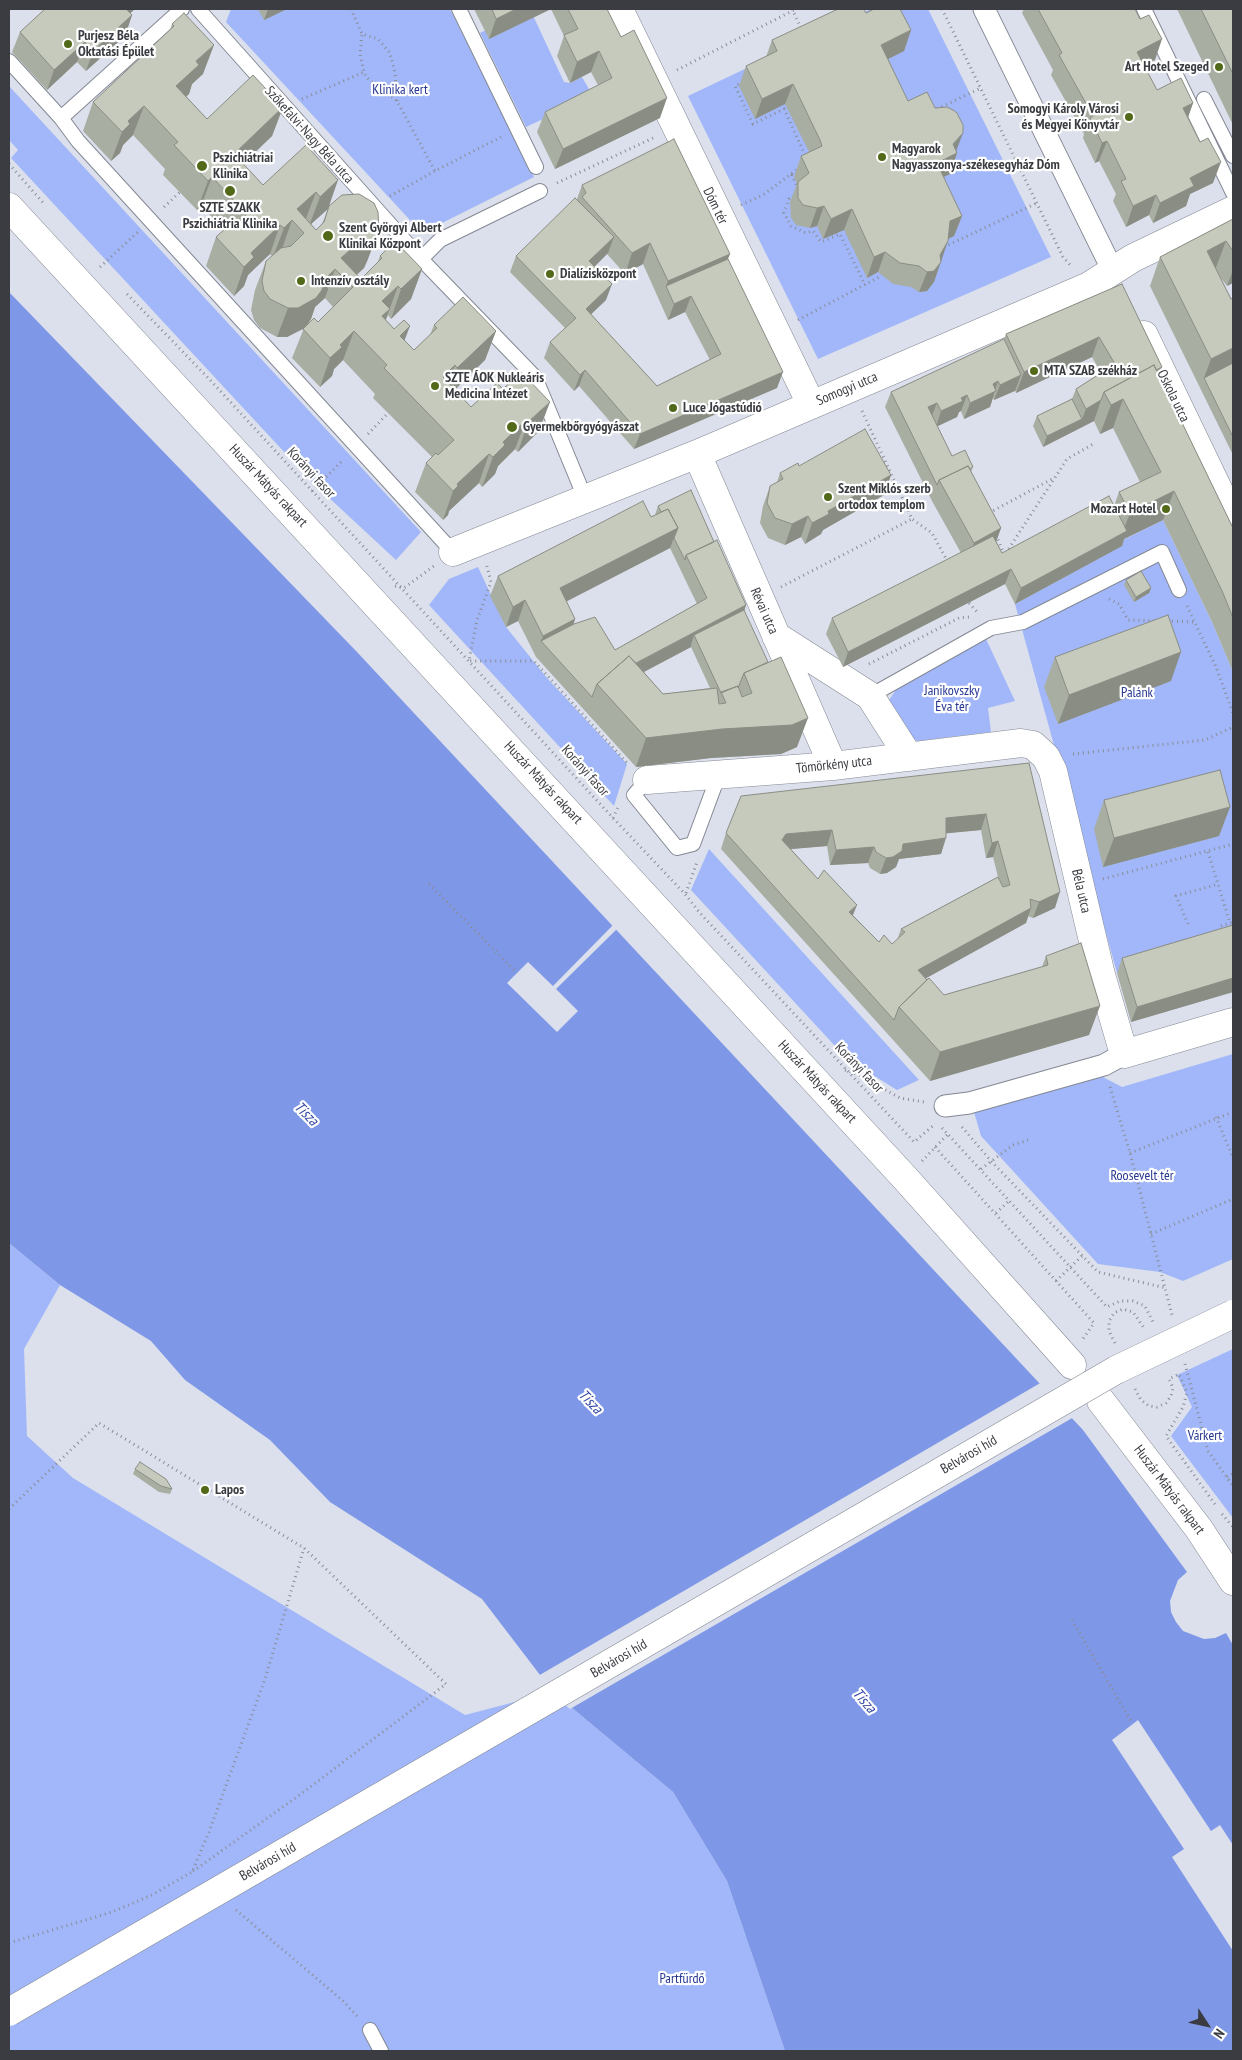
<!DOCTYPE html>
<html>
<head>
<meta charset="utf-8">
<style>
	body { margin:0 }
	#map { position:relative; width:1242px; height:2060px; overflow:hidden; background:#dbe0ec; font-family:"PT Sans Narrow",sans-serif }
	canvas { display:block }
	.frame { position:absolute; inset:0; border:10px solid #3a3c41; pointer-events:none }
	.north { position:absolute; left:1182px; top:2000px; width:50px; height:50px; -webkit-text-stroke:4px #fff; paint-order:stroke; rotate:125deg; font-size:14px; font-weight:700; line-height:20px; text-align:center; color:#3a3c41 }
	.north::after { content:''; display:block; margin:auto; width:18px; height:22px; background:#3a3c41; clip-path:polygon(50% 0,100% 100%,50% 72%,0 100%) }
</style>
</head>
<body>
<div id="map">
<canvas width="1242" height="2060"></canvas>
<div class="frame"></div>
<div class="north">N</div>
</div>
<script>
const c = document.querySelector('canvas').getContext('2d');
c.lineJoin = 'round';
function paint(path, color) { c.fillStyle = color; c.fill(path, 'evenodd'); }
const toPath = rows => new Path2D(rows.map(r => 'M' + r).join(''));
function strokePath(path, color, width, dash) { c.strokeStyle = color; c.lineWidth = width; c.lineCap = dash ? 'butt' : 'round'; c.setLineDash(dash || []); c.stroke(path); }
function write(font, color, halo, rows, align = 'center') {
  c.font = font + ' "PT Sans Narrow",sans-serif'; c.lineWidth = 4.5; c.setLineDash([]); c.textBaseline = 'middle'; c.strokeStyle = halo; c.fillStyle = color; for (const [text, x, y, turn = 0] of rows) {
    c.save(); c.translate(x, y); c.rotate((+turn || 0) * Math.PI / 180); c.textAlign = isNaN(turn) ? turn : align; if (halo) c.strokeText(text, 0, 0); c.fillText(text, 0, 0); c.restore();
  }
}
const green = toPath([
	[231,9,450,9,534,177,422,233,226,22],
	[527,9,530,9,564,82,570,83,582,77,593,96,526,127,480,33],
	[871,9,928,9,1051,257,818,359,688,96],
	[9,86,421,532,396,560,312,482,11,158,18,150,9,140],
	[1163,520,1212,622,1233,672,1233,939,1117,973,1015,604,1121,546,1119,542],
	[478,567,506,627,547,678,627,764,614,806,429,605,449,579],
	[986,639,1015,701,988,708,991,732,918,741,903,737,892,719,889,700,900,684],
	[709,849,919,1080,897,1090,847,1059,691,890],
	[1233,1054,1233,1259,1183,1281,1160,1272,1098,1264,981,1136,974,1112,1101,1076,1122,1087],
	[9,1243,60,1285,24,1349,27,1436,73,1478,465,1715,553,1692,673,1792,727,1881,785,2051,9,2051],
	[1233,1349,1233,1518,1171,1436,1192,1407,1177,1375]
]);
const water = toPath([
	[9,292,357,652,1083,1430,1187,1572,1178,1580,1170,1601,1171,1612,1176,1622,1183,1631,1204,1639,1215,1638,1226,1633,1233,1645,1233,2051,785,2051,727,1881,673,1792,553,1692,482,1599,330,1502,270,1440,185,1380,151,1341,60,1285,9,1243]
]);
const pier = toPath([
	[614,924,618,928,556,989,578,1011,557,1032,507,983,528,962,553,986],
	[1042,1382,1074,1417,570,1709,551,1694,538,1676],
	[1138,1720,1211,1831,1220,1825,1233,1845,1233,1951,1172,1857,1184,1849,1112,1740]
]);
const path = toPath([
	[351,9,362,34],
	[792,9,802,30],
	[942,9,1063,257,1072,267],
	[677,70,796,9],
	[743,82,735,86,753,124,784,109,806,157],
	[302,99,364,72],
	[397,101,395,73,390,53,378,39,362,34,360,54,364,72,367,78,397,101,435,171,501,137],
	[937,109,981,88],
	[9,164,45,205],
	[797,173,792,175,798,189],
	[557,183,653,138],
	[390,196,435,171],
	[794,196,789,199,784,213,791,226,806,233,813,231,821,242,840,234,865,285],
	[741,205,763,195,799,168],
	[164,207,180,192],
	[944,247,1037,203],
	[100,267,138,232],
	[127,294,212,382,613,818,685,894,700,913,914,1142,934,1125],
	[798,320,881,276],
	[862,411,912,519,932,533,949,564],
	[368,434,388,413],
	[312,491,343,460],
	[989,513,1054,478],
	[996,535,1004,554],
	[1006,553,1067,459,1095,443],
	[487,566,491,582,477,620,469,661,534,661,629,765],
	[395,586,404,588,434,566],
	[781,587,912,519],
	[1109,599,1119,604,1128,620,1156,621],
	[969,603,979,614],
	[1187,606,1216,667,1233,713],
	[1167,621,1194,622],
	[869,664,959,618,969,617],
	[1073,754,1205,740,1233,727],
	[613,818,619,805],
	[1208,852,1230,923],
	[1103,879,1233,844],
	[429,884,517,973],
	[686,893,697,862],
	[1188,924,1176,896,1218,884],
	[1221,926,1233,922],
	[845,1070,859,1075,900,1098,924,1102],
	[1110,1087,1130,1153,1172,1315],
	[1216,1117,1233,1158],
	[962,1127,991,1161,1098,1272,1166,1288],
	[942,1128,1107,1307,1120,1301,1133,1301,1145,1306,1154,1324],
	[935,1147,1094,1323,1083,1339],
	[1130,1153,1233,1112],
	[922,1161,948,1134],
	[981,1169,1013,1145,1028,1140],
	[996,1213,1010,1200],
	[1151,1234,1233,1199],
	[1056,1281,1082,1256],
	[1115,1343,1109,1331,1109,1321,1114,1313,1123,1309,1133,1312,1144,1328],
	[1185,1364,1208,1451,1233,1486],
	[1135,1389,1141,1400,1149,1406,1157,1407,1166,1403,1171,1396,1173,1388,1169,1379,1179,1374,1187,1393,1183,1407,1166,1436,1217,1507],
	[1227,1477,1233,1474],
	[9,1509,99,1423,304,1548,446,1684,301,1794,192,1872,209,1832,265,1679,304,1548],
	[1222,1514,1233,1527],
	[1072,1620,1132,1723],
	[236,1910,342,2000,359,2018],
	[9,1943,112,1912,152,1895,192,1872,193,1873]
]);
const service = toPath([
	[198,9,421,259,535,377,585,498],
	[459,9,536,167],
	[1144,9,1233,193],
	[9,61,61,118,78,141,453,552],
	[1204,99,1233,156],
	[61,118,182,9],
	[421,259,440,240,540,191],
	[870,696,991,628,1023,622,1162,552,1179,590],
	[647,780,634,795,677,848,693,844,719,774],
	[370,2030,381,2051]
]);
const pedestrian = toPath([
	[984,9,1113,271],
	[945,1106,969,1103,1104,1065,1124,1054]
]);
const minor = toPath([
	[619,9,811,404],
	[1144,335,1233,520],
	[697,454,833,766],
	[453,552,697,454,1089,286,1133,258,1233,210],
	[776,636,870,696,909,757],
	[647,780,833,766,1021,743,1033,745,1046,757,1053,771,1101,975,1124,1054,1233,1022]
]);
const tertiary = toPath([
	[9,207,905,1178,1072,1365],
	[1101,1401,1199,1529,1233,1581]
]);
const tertiaryBridge = toPath([
	[9,2012,1116,1370,1233,1314]
]);
const wall = toPath([
	[45,9,135,9,130,13,132,15,125,36,86,71,77,62,47,90,12,52,20,32],
	[258,9,287,9,264,20],
	[474,9,607,9,660,118,555,169,537,132,545,112,598,85,591,72,570,83,557,56,564,36,551,9,489,39],
	[1024,9,1135,9,1155,60,1144,65,1157,90,1193,103,1188,117,1213,183,1190,194,1186,206,1153,223,1149,215,1126,227,1113,201,1116,194,1099,161,1095,163,1083,138,1084,134,1051,75,1053,70,1022,13],
	[1177,9,1233,9,1233,125],
	[866,13,911,30,904,51,888,59,908,101,956,151,957,153,950,174,943,177,962,216,954,236,948,239,934,282,927,291,919,292,911,287,893,284,878,272,867,278,844,230,823,239,817,226,810,228,796,225,791,218,790,202,797,184,794,177,801,156,809,152,785,104,755,119,739,86,746,66,766,57,772,40],
	[187,16,203,74,192,84,189,94,186,96,207,119,283,107,272,136,243,164,263,185,338,180,311,224,316,230,322,224,329,206,368,259,364,268,357,275,361,279,377,264,380,256,422,269,411,299,391,319,388,315,386,320,414,350,430,335,434,325,496,331,485,360,455,390,471,407,497,383,539,431,518,452,515,449,498,466,495,474,482,487,479,483,449,511,448,515,443,520,415,492,426,463,432,457,373,398,375,394,343,360,334,369,332,376,320,387,292,358,304,328,287,337,277,337,260,328,254,320,251,310,255,290,266,261,272,256,270,254,248,275,244,286,234,296,206,266,216,237,224,230,201,206,197,210,163,175,165,169,133,135,123,145,120,153,111,161,83,131,93,102,170,30,172,24],
	[325,298,333,307,318,322,306,326,311,319,315,307],
	[582,185,728,259,777,388,634,449,579,386,574,391,544,358,550,342,565,328,510,272,516,256,577,199],
	[607,254,625,274,643,264,668,320,685,312,710,360,657,386,591,314,606,300,594,267],
	[1233,219,1233,283,1227,286,1220,277,1231,299,1233,298,1233,455,1150,286,1160,257],
	[1122,284,1162,367,1159,375,1233,528,1233,672,1212,622,1163,520,1124,539,1122,546,1015,604,1005,584,843,667,826,634,832,618,961,553,932,501,885,407,891,392,1004,339,1006,334],
	[1092,357,1101,373,1076,389,1072,399,1037,416,1033,426,1043,447,1094,421,1100,434,1113,428,1140,482,1119,492,1114,506,1002,553,996,541,1001,528,971,472,973,467,952,456,937,426,957,417,959,412,961,411,964,419,990,407,993,398,994,400,1015,390,1016,393],
	[799,466,891,475,884,495,823,530,821,534,805,544,801,537,785,545,768,538,760,523,763,506,770,486,777,482,780,473],
	[658,506,714,542,746,605,744,610,797,747,781,754,711,758,636,767,536,657,518,621,506,627,490,596,498,576,651,517,655,515],
	[670,548,697,604,615,650,574,624,575,619,566,601],
	[691,647,710,688,663,694,644,672],
	[1126,580,1151,588,1149,593,1134,602,1124,585],
	[1055,657,1171,681,1058,724,1044,687],
	[1029,763,1055,908,1033,918,1028,916,1026,923,926,978,944,995,1042,967,1046,956,1089,1035,930,1081,721,849,726,833],
	[981,830,986,858,993,857,998,877,901,929,897,940,892,944,879,942,818,879,791,849,827,846,830,865,868,863,870,868,880,874,887,873,896,867,899,859,941,854,946,833],
	[1104,800,1230,807,1219,836,1103,867,1094,829],
	[1233,925,1233,992,1131,1022,1117,973,1122,958],
	[135,1469,172,1489,170,1494,159,1492,133,1474]
]);
const shadedWall = toPath([
	[122,9,135,9,116,26],
	[268,9,287,9,264,20],
	[516,9,551,9,489,39,496,19],
	[132,15,125,36,86,71,93,51],
	[911,30,904,51,874,66,881,45],
	[1162,39,1155,60,1130,72,1137,52],
	[85,42,77,62,47,90,54,70],
	[214,45,203,74,192,84,189,94,166,116,176,86,196,61],
	[599,51,591,72,570,83,577,62],
	[793,84,785,104,755,119,762,99],
	[667,98,660,118,555,169,563,149],
	[1193,103,1186,123,1183,108],
	[144,106,133,135,123,145,120,153,111,161,122,132,128,121],
	[283,107,272,136,223,183,234,154],
	[963,133,955,154,957,153,950,174,929,184,937,163],
	[1107,141,1099,161,1095,163,1102,143],
	[1221,162,1213,183,1190,194,1186,206,1153,223,1160,203,1190,178],
	[212,177,201,206,197,210,208,181],
	[338,180,328,209,309,226,320,197],
	[316,192,305,221,297,209],
	[1156,195,1149,215,1126,227,1133,206],
	[824,206,817,226,810,228,817,208],
	[852,209,844,230,823,239,831,219],
	[962,216,954,236,942,242,950,221],
	[292,220,282,249,273,257,284,228],
	[280,225,270,254,248,275,244,286,234,296,244,267,251,253],
	[379,230,368,259,364,268,357,274,344,278,341,258,350,250],
	[614,237,608,253,584,277,589,261],
	[948,241,934,282,927,291,919,292,927,272,940,255],
	[1226,241,1215,270,1207,251],
	[650,243,643,264,625,274,632,253],
	[885,252,878,272,867,278,874,257],
	[730,254,722,274,666,286,668,281],
	[335,269,325,298,315,307,311,319,305,328,287,337,277,337,288,308,324,280],
	[422,269,411,299,391,319,401,289],
	[1233,270,1233,283,1227,286],
	[612,284,606,300,580,325,586,309],
	[398,286,379,338,382,301],
	[691,296,685,312,668,320,674,304],
	[410,326,399,355,400,336],
	[354,331,343,360,334,369,332,376,320,387,330,358,340,345],
	[496,331,485,360,447,397,457,368],
	[1099,337,1092,357,1016,393,1024,372],
	[1233,348,1233,372,1204,378,1211,359],
	[455,365,444,394,443,377],
	[1162,367,1154,388,1123,399,1113,428,1100,434,1111,405,1107,397],
	[585,370,579,386,574,391,580,375],
	[783,372,777,388,634,449,640,434],
	[1021,375,1015,391,994,400,1000,385],
	[998,381,990,407,964,419,970,403,993,384],
	[967,395,961,411,959,412,957,417,936,427,941,411],
	[1101,400,1094,421,1043,447,1047,436,1082,419,1086,409],
	[550,402,539,431,518,452,528,422],
	[937,403,931,418,928,407],
	[526,420,515,449,498,466,495,474,482,487,493,457,503,442],
	[489,454,479,483,449,511,448,515,443,520,453,491,457,484],
	[891,475,884,495,823,530,821,534,805,544,812,523,828,511],
	[1174,491,1163,520,1124,539,1122,546,1015,604,1021,588,1122,534,1130,513],
	[808,516,801,537,785,545,792,524],
	[678,528,670,548,552,609,560,588],
	[1001,528,994,548,966,563,974,543],
	[1011,569,1005,584,843,667,848,652],
	[1151,588,1149,593,1134,602,1136,597],
	[525,600,518,621,506,627,513,607],
	[746,605,741,621,694,635,691,645,691,647,619,685,624,670],
	[575,619,568,640,541,641,543,636],
	[1181,652,1171,681,1058,724,1069,695],
	[808,718,797,747,781,754,711,758,636,767,646,738],
	[1230,807,1219,836,1103,867,1114,838],
	[986,814,981,830,940,834,946,818],
	[832,830,827,846,780,850,782,840,786,834],
	[946,838,941,854,899,859,896,867,887,873,880,874,886,858,903,844],
	[998,841,993,857,986,858,992,843],
	[874,847,868,863,830,865,836,850],
	[1060,892,1055,908,1033,918,1039,902],
	[857,905,851,920,849,912],
	[1031,908,1026,923,912,986,918,970],
	[1233,978,1233,992,1131,1022,1137,1007],
	[1100,1006,1089,1035,930,1081,940,1052]
]);
const building = toPath([
	[45,9,126,9,132,15,93,51,85,42,54,70,20,32,45,9],
	[492,9,516,9,496,19,492,9],
	[568,9,607,9,621,37,634,30,667,98,563,149,545,112,612,78,599,51,577,62,564,35,578,29,568,9],
	[838,9,864,9,866,13,874,9,900,9,911,30,881,45,908,101,927,92,935,108,947,107,953,110,957,113,963,125,963,133,953,144,957,153,937,163,962,216,950,221,948,241,940,255,941,262,934,271,927,272,919,266,900,263,885,252,874,257,852,209,831,219,824,206,817,208,803,205,798,198,798,182,809,173,801,156,822,146,820,140,793,84,762,99,746,66,777,51,772,40,838,9],
	[1038,9,1135,9,1140,19,1149,15,1162,39,1137,52,1157,90,1181,78,1193,103,1183,108,1200,142,1208,138,1221,162,1190,178,1194,186,1160,203,1156,195,1133,206,1121,181,1126,179,1107,141,1102,143,1090,118,1093,116,1059,55,1062,53,1038,9],
	[1201,9,1233,9,1233,74,1201,9],
	[184,13,214,45,196,61,199,65,176,86,207,119,253,75,283,107,234,154,263,185,306,145,338,180,320,197,316,192,297,209,316,230,324,222,329,206,342,195,359,194,374,203,378,212,379,230,375,239,368,245,350,250,341,258,361,279,382,258,380,256,395,241,422,269,401,289,398,286,382,301,390,309,382,316,394,329,404,320,410,326,400,336,414,350,437,328,434,325,463,297,496,331,457,368,455,365,443,377,471,407,497,383,503,389,521,372,550,402,528,422,526,420,503,442,505,445,493,457,489,454,457,484,458,486,453,491,426,463,436,453,438,455,454,440,384,368,387,365,354,331,340,345,342,347,330,358,303,329,314,318,318,322,353,287,335,269,324,280,322,290,316,298,298,308,288,308,270,299,264,291,262,281,266,261,281,248,291,246,304,233,292,220,284,228,280,225,251,253,254,257,244,267,216,237,228,226,231,229,247,214,212,177,208,181,174,145,178,142,144,106,128,121,130,124,122,132,93,102,174,26,172,24,184,13],
	[674,139,730,254,668,281,650,243,632,253,582,197,586,193,582,185,674,139],
	[575,198,614,237,589,261,612,284,586,309,657,386,721,354,691,296,674,304,666,286,728,259,783,372,640,434,585,370,580,375,550,342,576,318,516,256,575,198],
	[1233,219,1233,251,1226,241,1207,251,1231,299,1233,298,1233,348,1211,359,1160,257,1233,219],
	[1122,284,1162,367,1156,370,1154,365,1104,392,1101,400,1086,409,1076,389,1115,364,1099,337,1024,372,1006,334,1122,284],
	[1004,339,1021,375,1000,385,998,381,993,384,996,391,970,403,967,395,961,398,963,401,941,411,937,403,928,407,952,456,965,450,973,467,970,469,968,466,939,480,937,485,891,392,1004,339],
	[1233,363,1233,437,1204,378,1233,363],
	[1154,365,1233,528,1233,618,1223,593,1174,491,1130,513,1119,492,1161,472,1123,399,1111,405,1104,392,1154,365],
	[1072,399,1082,419,1047,436,1037,416,1072,399],
	[865,429,891,475,828,511,829,514,812,523,808,516,792,524,775,518,767,503,770,486,783,479,780,473,798,463,799,466,865,429],
	[968,466,1001,528,974,543,939,480,968,466],
	[691,490,714,542,686,555,685,560,674,538,678,528,668,509,661,512,658,506,691,490],
	[1109,496,1127,531,1021,588,1011,569,848,652,832,618,993,536,1002,553,1109,496],
	[643,501,651,517,668,509,678,528,560,588,575,619,543,636,525,600,513,607,498,576,643,501],
	[717,540,746,605,636,663,629,656,597,684,592,697,541,641,574,624,595,617,615,650,707,598,686,555,717,540],
	[1141,571,1151,588,1136,597,1126,580,1141,571],
	[744,610,768,662,744,673,738,688,738,686,721,693,694,635,744,610],
	[1168,615,1181,652,1069,695,1055,657,1168,615],
	[629,656,663,694,717,688,719,704,726,703,721,692,738,686,742,697,752,693,744,673,781,657,808,718,792,725,722,729,646,738,597,684,629,656],
	[1029,763,1060,892,1039,902,1030,899,1031,908,918,970,927,980,899,1007,894,1020,726,833,741,796,1029,763],
	[986,814,992,843,998,841,1010,885,1003,887,998,877,901,929,905,932,892,944,884,935,879,942,849,912,857,905,824,870,818,879,782,840,786,834,832,830,836,850,874,847,876,852,886,858,893,857,902,851,903,844,946,838,946,818,986,814],
	[1220,770,1230,807,1114,838,1104,800,1220,770],
	[1233,925,1233,978,1137,1007,1122,958,1233,925],
	[1081,943,1100,1006,940,1052,899,1007,929,978,944,995,1048,965,1046,956,1081,943],
	[140,1462,166,1479,172,1489,161,1486,135,1469,140,1462]
]);
const markers = [
	[68,44,5,"#526919"],
	[1219,67,5,"#526919"],
	[1129,117,5,"#526919"],
	[882,157,5,"#526919"],
	[202,166,6,"#526919"],
	[230,191,6,"#526919"],
	[328,236,6,"#526919"],
	[550,274,5,"#526919"],
	[301,281,5,"#526919"],
	[1034,371,5,"#526919"],
	[435,386,5,"#526919"],
	[673,408,5,"#526919"],
	[512,427,6,"#526919"],
	[828,497,5,"#526919"],
	[1166,509,5,"#526919"],
	[205,1490,5,"#526919"]
];
const poiNames = [
	["Purjesz Béla",78,36],
	["Oktatási Épület",78,52],
	["Art Hotel Szeged",1209,67,"right"],
	["Somogyi Károly Városi",1119,109,"right"],
	["és Megyei Könyvtár",1119,125,"right"],
	["Magyarok",892,149],
	["Nagyasszonya-székesegyház Dóm",892,165],
	["Pszichiátriai",213,158],
	["Klinika",213,174],
	["SZTE SZAKK",230,208,"center"],
	["Pszichiátria Klinika",230,224,"center"],
	["Szent Györgyi Albert",339,228],
	["Klinikai Központ",339,244],
	["Dialízisközpont",560,274],
	["Intenzív osztály",311,281],
	["MTA SZAB székház",1044,371],
	["SZTE ÁOK Nukleáris",445,378],
	["Medicina Intézet",445,394],
	["Luce Jógastúdió",683,408],
	["Gyermekbőrgyógyászat",523,427],
	["Szent Miklós szerb",838,489],
	["ortodox templom",838,505],
	["Mozart Hotel",1156,509,"right"],
	["Lapos",215,1490]
];
const parkNames = [
	["Klinika kert",400,90],
	["Janikovszky",952,691],
	["Éva tér",952,707],
	["Palánk",1137,693],
	["Roosevelt tér",1142,1176],
	["Várkert",1205,1436],
	["Partfürdő",682,1979]
];
const streetNames = [
	["Szőkefalvi-Nagy Béla utca",309,135,48],
	["Dóm tér",715,206,64],
	["Somogyi utca",847,389,-23],
	["Oskola utca",1173,396,64],
	["Korányi fasor",311,473,47],
	["Huszár Mátyás rakpart",268,486,47],
	["Révai utca",764,611,66],
	["Tömörkény utca",834,765,-6],
	["Korányi fasor",585,771,48],
	["Huszár Mátyás rakpart",543,783,47],
	["Béla utca",1081,891,77],
	["Korányi fasor",859,1068,46],
	["Huszár Mátyás rakpart",817,1082,47],
	["Belvárosi híd",969,1455,-30],
	["Huszár Mátyás rakpart",1169,1490,53],
	["Belvárosi híd",619,1659,-30],
	["Belvárosi híd",268,1862,-30]
];
const waterNames = [
	["Tisza",306,1114,45],
	["Tisza",590,1402,46],
	["Tisza",864,1701,49]
];
paint(green, '#a1b7f9');
paint(water, '#7e97e7');
paint(pier, '#dbe0ec');
strokePath(service, '#838893', 16);
strokePath(pedestrian, '#838893', 23);
strokePath(minor, '#838893', 29);
strokePath(tertiary, '#838893', 29);
strokePath(path, '#8a8d96', 3, [1, 4]);
strokePath(service, '#fff', 14);
strokePath(pedestrian, '#fff', 21);
strokePath(minor, '#fff', 28);
strokePath(tertiary, '#fff', 28);
strokePath(tertiaryBridge, '#838893', 29, []);
strokePath(tertiaryBridge, '#fff', 28);
paint(wall, '#a9aea3');
paint(shadedWall, '#8a8d84');
paint(building, '#c5cabd');
strokePath(building, '#8a8d84', 1);
for (const [x, y, r, color] of markers) { const dot = new Path2D(); dot.arc(x, y, r, 0, 2 * Math.PI); c.fillStyle = color; c.fill(dot); strokePath(dot, '#fff', 2); }
write('bold 14px', '#3a3c41', '#fff', poiNames, 'left');
write('14px', '#263692', '#fff', parkNames);
write('14px', '#3a3c41', '#fff', streetNames);
write('italic 15px', '#3246a3', '#fff', waterNames);
</script>
</body>
</html>
